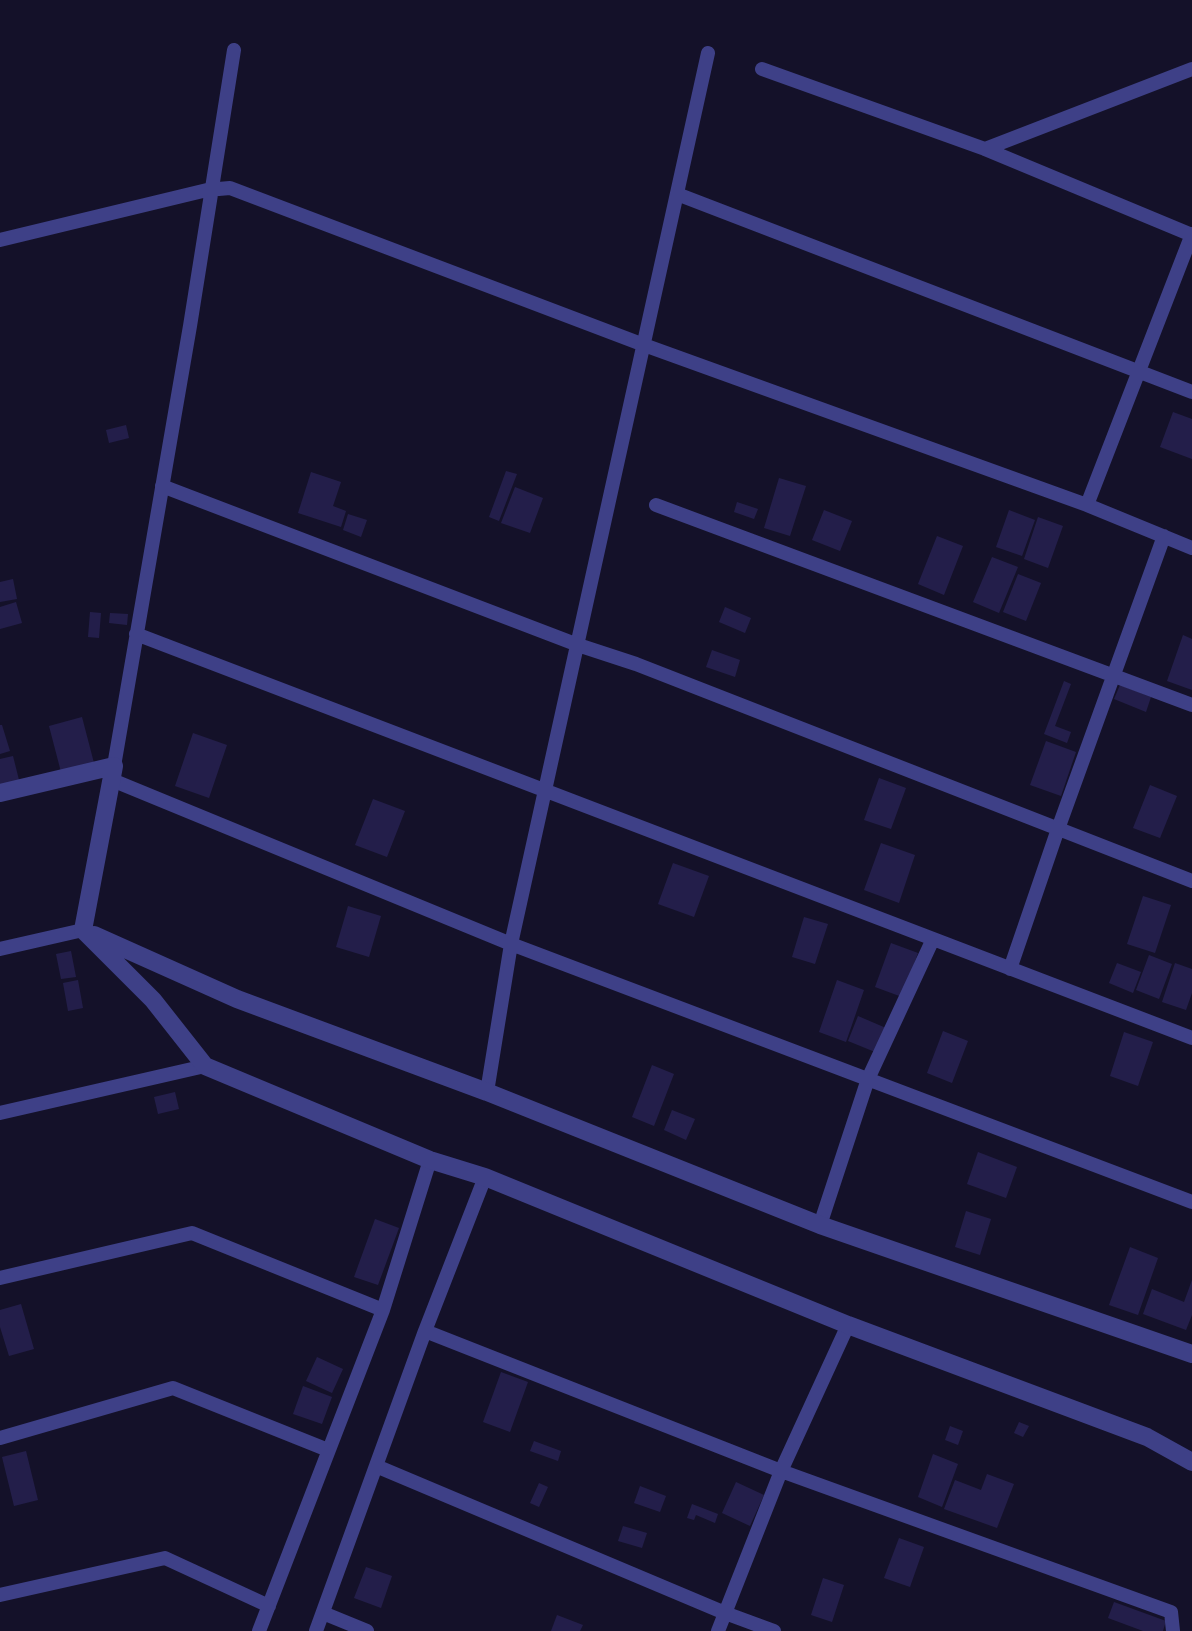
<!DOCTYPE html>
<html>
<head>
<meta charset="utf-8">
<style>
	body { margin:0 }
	canvas { display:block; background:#141129 }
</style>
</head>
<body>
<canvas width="1192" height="1631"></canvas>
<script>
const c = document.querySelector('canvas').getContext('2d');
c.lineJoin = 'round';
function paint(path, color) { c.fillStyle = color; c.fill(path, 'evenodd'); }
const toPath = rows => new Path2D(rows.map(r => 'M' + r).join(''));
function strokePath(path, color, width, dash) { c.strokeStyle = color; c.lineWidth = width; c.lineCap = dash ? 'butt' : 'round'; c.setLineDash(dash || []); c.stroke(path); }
const building = toPath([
	[1173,412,1192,419,1192,459,1160,447],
	[126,425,129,438,109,443,106,430],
	[506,471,517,474,499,521,489,517],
	[311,472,341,482,333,506,346,511,341,527,298,513],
	[779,478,806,486,790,536,764,528],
	[515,487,543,498,530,533,501,523],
	[737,502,758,509,754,519,734,512],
	[824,510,852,521,840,551,812,540],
	[1009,510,1035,520,1022,556,996,547],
	[348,514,367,520,361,537,343,530],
	[1038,517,1063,526,1048,568,1024,559],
	[937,536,963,546,944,595,918,584],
	[992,557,1018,567,999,613,973,602],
	[1018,574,1041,583,1026,621,1003,612],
	[13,579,17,599,0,602,0,582],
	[16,602,22,623,0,629,0,607],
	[725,607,751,618,745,633,719,622],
	[90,612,101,613,99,638,88,637],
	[110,613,128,614,127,625,109,623],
	[1183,635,1192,639,1192,690,1167,681],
	[712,650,740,660,735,677,706,667],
	[1064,681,1071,684,1055,726,1071,732,1067,743,1044,734],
	[1120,685,1151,697,1146,712,1114,699],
	[82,717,94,763,61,772,49,726],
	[0,725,2,725,10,751,0,754],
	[193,733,227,745,209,798,175,786],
	[1046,741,1076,752,1061,796,1030,785],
	[13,756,20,784,0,788,0,759],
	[879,778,906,788,891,829,864,820],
	[1150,785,1177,796,1160,838,1133,828],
	[373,799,405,811,387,857,355,845],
	[881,843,915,855,899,903,864,890],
	[673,863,709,876,694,917,658,904],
	[1143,896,1171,905,1155,953,1127,944],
	[348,906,381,916,369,957,336,947],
	[804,917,828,924,815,964,792,957],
	[891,943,918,953,902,997,875,987],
	[71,951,76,977,61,979,56,954],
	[1149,955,1172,964,1159,999,1136,990],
	[1117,963,1141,972,1133,993,1109,983],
	[1175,963,1192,969,1192,993,1186,1010,1162,1002],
	[78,980,83,1008,68,1011,63,983],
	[837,980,864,990,846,1042,819,1032],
	[858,1016,886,1028,875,1052,848,1041],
	[943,1031,968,1041,952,1083,927,1073],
	[1124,1032,1153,1042,1138,1086,1110,1076],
	[652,1065,674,1074,654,1126,632,1117],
	[175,1092,179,1109,158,1114,154,1097],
	[672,1110,695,1119,686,1140,664,1130],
	[978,1152,1017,1167,1006,1198,967,1184],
	[966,1211,991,1219,980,1255,955,1247],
	[375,1219,399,1228,378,1285,354,1277],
	[1130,1247,1158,1258,1138,1315,1109,1305],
	[1192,1280,1192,1315,1186,1330,1143,1314,1152,1289,1184,1302],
	[21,1304,34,1349,9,1356,0,1327,0,1310],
	[317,1357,343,1369,332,1393,306,1381],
	[501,1372,528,1382,510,1432,483,1422],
	[303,1386,332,1397,322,1424,293,1414],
	[1019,1422,1029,1426,1023,1437,1014,1433],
	[950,1426,963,1431,958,1445,945,1440],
	[534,1441,561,1451,558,1461,530,1451],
	[26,1451,38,1500,14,1506,2,1457],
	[933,1454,958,1464,942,1507,918,1497],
	[987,1474,1014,1484,997,1528,944,1509,955,1480,981,1490],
	[736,1482,764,1495,750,1526,722,1513],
	[539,1483,548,1487,539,1507,530,1503],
	[640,1486,666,1496,660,1512,634,1503],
	[692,1504,718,1514,715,1523,696,1515,694,1520,687,1518],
	[623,1526,647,1533,642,1548,618,1541],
	[899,1538,924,1547,910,1587,884,1578],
	[366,1567,392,1576,381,1608,354,1598],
	[823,1578,844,1585,832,1622,811,1615],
	[1114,1602,1166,1621,1163,1631,1143,1631,1108,1618],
	[557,1615,583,1625,580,1631,551,1631]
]);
const minor = toPath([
	[762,69,985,149,1192,235],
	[985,149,1192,69],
	[677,194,1192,392],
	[0,240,207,190,230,188,644,345,1087,505,1192,548],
	[162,486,578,645,636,664,1192,881],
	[656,505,1192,705],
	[1087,505,1192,234],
	[136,634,1192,1038],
	[114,766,190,326,234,50],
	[112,780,511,944,1192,1202],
	[0,949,83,930],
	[1010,969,1058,829,1164,536],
	[487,1092,511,944,708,53],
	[0,1113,205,1066],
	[820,1225,868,1079,933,939],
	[0,1278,192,1233,383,1310],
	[425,1331,781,1471,1171,1612,1173,1631],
	[0,1438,173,1388,328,1450],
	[376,1466,725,1613,774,1631],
	[0,1595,165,1558,269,1606],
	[323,1613,367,1631],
	[259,1631,383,1310,430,1160],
	[316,1631,425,1331,485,1177],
	[718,1631,781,1471,848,1325]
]);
const tertiary = toPath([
	[0,793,114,766,83,930],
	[83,930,153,1000,205,1066,430,1160,485,1177,848,1325,1147,1437,1192,1462],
	[94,935,237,999,487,1092,820,1225,1192,1354]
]);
paint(building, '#231e4a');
strokePath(minor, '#3e4087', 14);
strokePath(tertiary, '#3e4087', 18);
</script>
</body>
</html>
